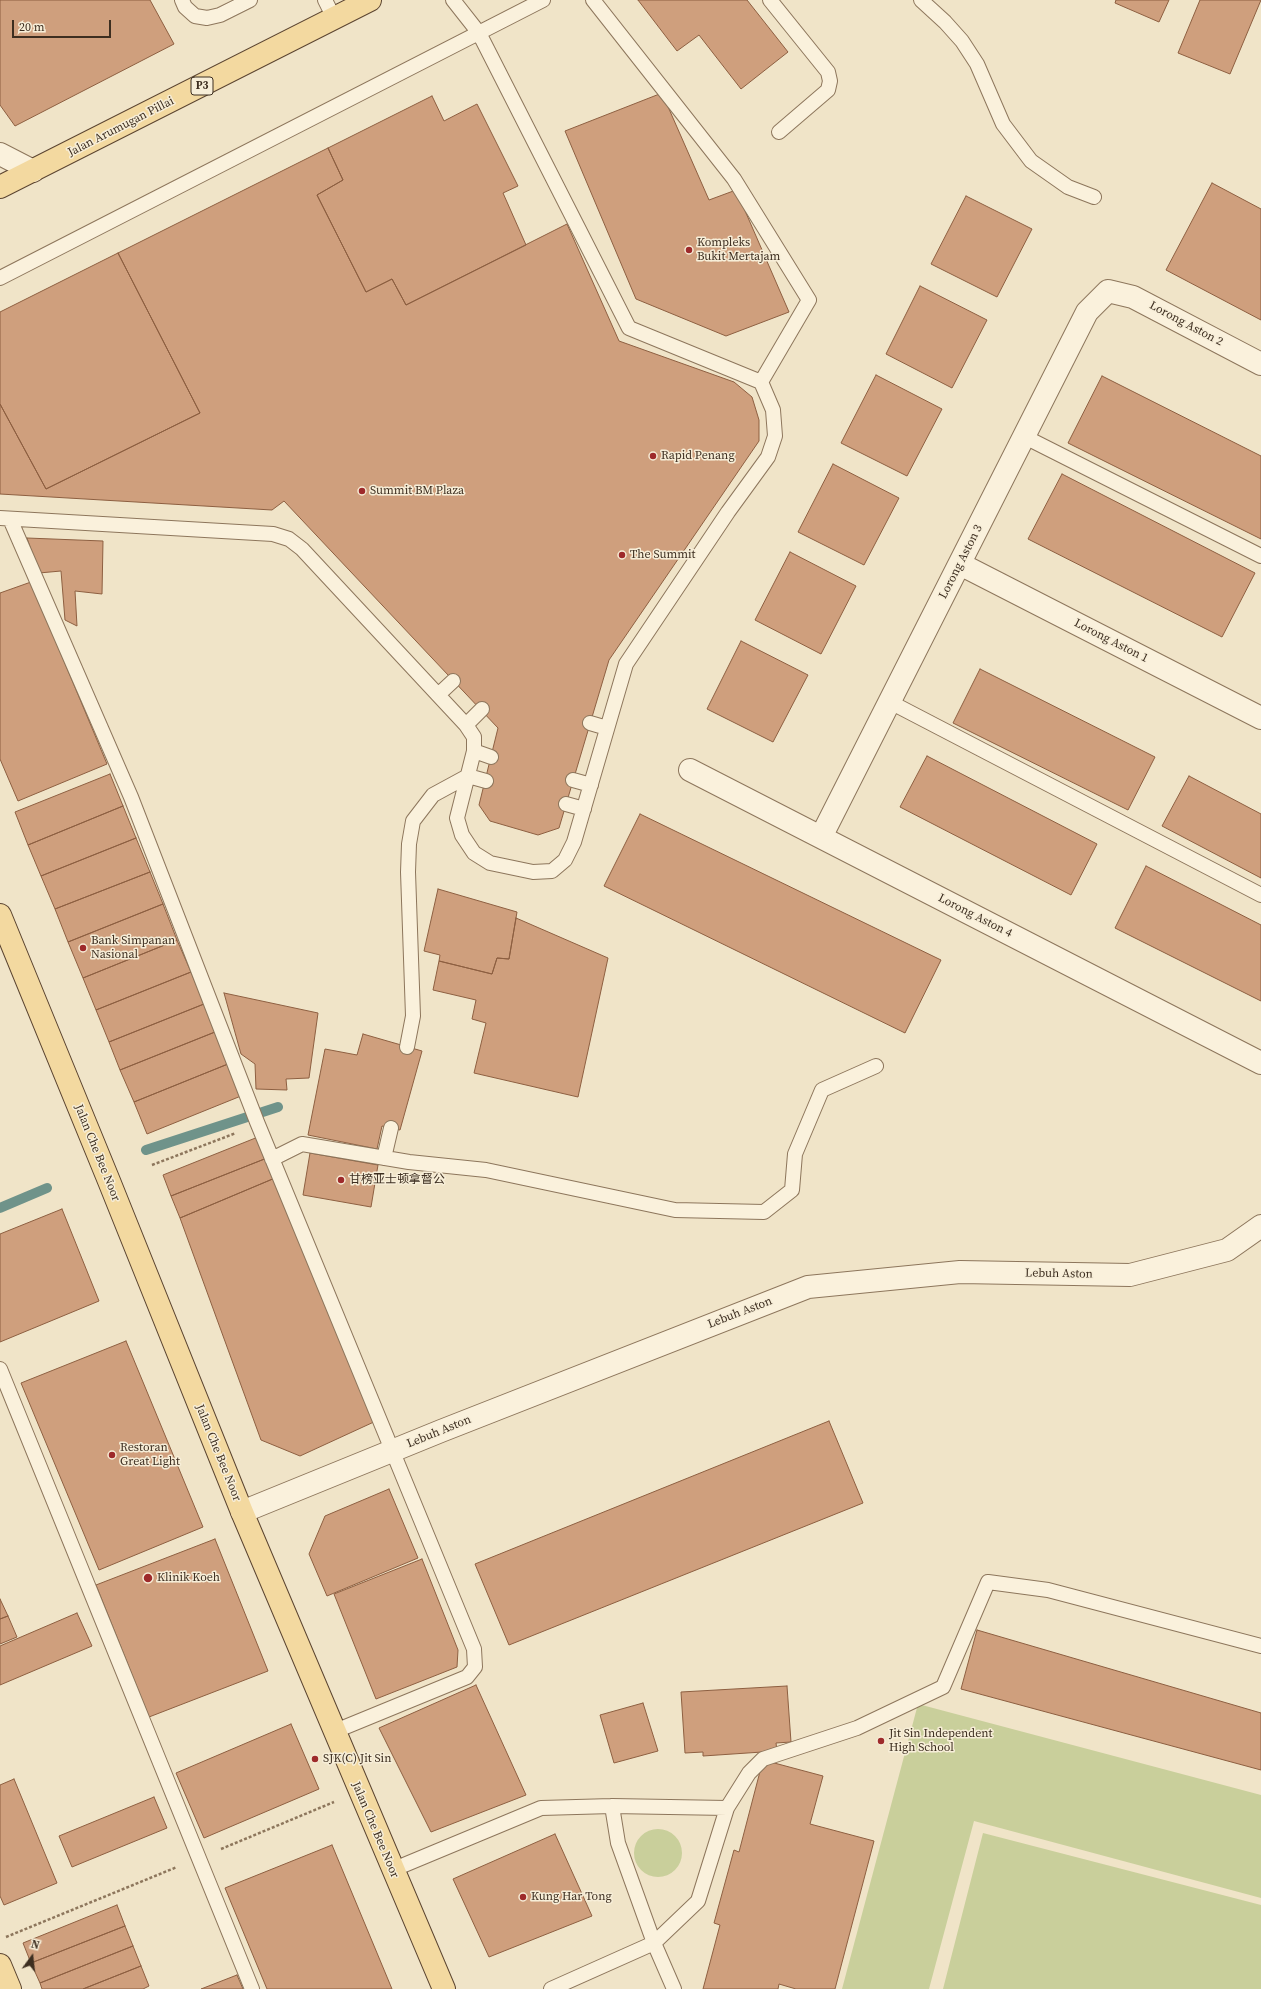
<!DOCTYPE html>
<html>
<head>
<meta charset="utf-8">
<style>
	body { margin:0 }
	#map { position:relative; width:1261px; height:1989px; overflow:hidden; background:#f0e4c8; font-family:"Source Serif 4",serif }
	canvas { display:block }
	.north { position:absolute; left:12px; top:1937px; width:40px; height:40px; -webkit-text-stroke:3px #f7eed8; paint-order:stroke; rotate:15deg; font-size:11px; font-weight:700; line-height:16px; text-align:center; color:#3d2e20 }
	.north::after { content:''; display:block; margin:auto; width:14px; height:18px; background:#3d2e20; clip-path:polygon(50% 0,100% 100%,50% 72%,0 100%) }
	.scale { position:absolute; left:12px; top:20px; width:99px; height:18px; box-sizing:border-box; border:2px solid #3d2e20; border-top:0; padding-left:5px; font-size:12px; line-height:14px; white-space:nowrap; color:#3d2e20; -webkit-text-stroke:3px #f7eed8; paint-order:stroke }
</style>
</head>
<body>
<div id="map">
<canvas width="1261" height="1989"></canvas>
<div class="north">N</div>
<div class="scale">20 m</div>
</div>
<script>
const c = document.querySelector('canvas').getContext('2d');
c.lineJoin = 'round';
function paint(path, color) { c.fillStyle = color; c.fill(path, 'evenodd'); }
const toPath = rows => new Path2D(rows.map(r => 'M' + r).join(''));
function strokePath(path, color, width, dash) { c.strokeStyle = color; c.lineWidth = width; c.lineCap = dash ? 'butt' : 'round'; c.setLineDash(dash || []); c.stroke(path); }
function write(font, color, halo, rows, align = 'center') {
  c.font = font + ' "Source Serif 4","Noto Sans SC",serif'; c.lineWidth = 3; c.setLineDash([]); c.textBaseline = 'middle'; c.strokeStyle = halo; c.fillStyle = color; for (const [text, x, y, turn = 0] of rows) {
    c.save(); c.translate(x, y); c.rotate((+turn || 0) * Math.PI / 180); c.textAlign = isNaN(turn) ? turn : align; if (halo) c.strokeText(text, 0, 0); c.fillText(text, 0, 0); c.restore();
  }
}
const green = toPath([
	[918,1704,1261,1795,1261,1898,974,1821,929,1989,842,1989],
	'634 1853a24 24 0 1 1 48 0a24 24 0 1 1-48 0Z',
	[983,1833,1261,1905,1261,1989,943,1989]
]);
const stream = toPath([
	[146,1150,278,1107],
	[0,1208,47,1188]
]);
const building = toPath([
	[0,0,150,0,174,44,15,126,0,105,0,0],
	[638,0,747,0,788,52,741,89,699,35,677,51,638,0],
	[1116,0,1169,0,1159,22,1115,3,1116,0],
	[1200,0,1261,0,1230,74,1178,53,1200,0],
	[662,93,709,200,736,190,789,312,726,336,636,299,565,131,662,93],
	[432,96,444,121,477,104,518,186,503,193,526,245,406,305,392,279,366,292,317,195,343,180,328,148,432,96],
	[328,148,343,180,317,195,366,292,392,279,406,305,567,224,619,341,734,382,752,397,759,420,759,441,609,660,559,828,538,835,490,821,479,805,498,728,284,501,272,510,0,494,0,404,46,489,200,413,118,253,328,148],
	[1212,183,1261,209,1261,320,1166,270,1212,183],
	[966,196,1032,229,997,297,931,264,966,196],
	[118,253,200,413,46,489,0,404,0,312,118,253],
	[920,286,987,320,952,388,886,354,920,286],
	[876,375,942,409,907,476,841,443,876,375],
	[1102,376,1261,456,1261,539,1068,443,1102,376],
	[833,464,899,498,864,565,798,532,833,464],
	[1062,474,1255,573,1222,637,1028,539,1062,474],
	[27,538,103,541,102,594,75,591,77,626,65,620,61,571,39,573,27,538],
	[790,552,856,586,821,654,755,620,790,552],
	[31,582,107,764,18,801,0,759,0,593,31,582],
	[741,641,808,675,773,742,707,709,741,641],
	[980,669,1155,757,1128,810,953,723,980,669],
	[927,756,1097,844,1071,895,900,807,927,756],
	[110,774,123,806,28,845,15,812,110,774],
	[1189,776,1261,814,1261,878,1162,826,1189,776],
	[123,806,136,838,41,876,28,845,123,806],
	[640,814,941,960,905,1033,604,886,640,814],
	[136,838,150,872,55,909,41,876,136,838],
	[1146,866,1261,925,1261,1001,1115,928,1146,866],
	[150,872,163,904,68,942,55,909,150,872],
	[438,889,517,912,509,959,497,958,492,974,439,961,440,955,424,951,438,889],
	[163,904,177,940,83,978,68,942,163,904],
	[516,918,608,958,578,1097,474,1073,486,1023,472,1019,476,1000,433,990,439,961,492,974,497,958,509,959,516,918],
	[177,940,191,972,96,1010,83,978,177,940],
	[191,972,204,1004,109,1042,96,1010,191,972],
	[224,993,318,1013,309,1078,286,1079,287,1090,256,1089,255,1064,241,1054,224,993],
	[204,1004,215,1032,120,1070,109,1042,204,1004],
	[215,1032,228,1064,134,1102,120,1070,215,1032],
	[363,1034,422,1051,400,1130,382,1126,377,1149,308,1135,325,1049,357,1055,363,1034],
	[228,1064,241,1096,147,1134,134,1102,228,1064],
	[258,1137,267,1158,171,1196,163,1175,258,1137],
	[310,1153,378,1165,371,1207,303,1195,310,1153],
	[267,1158,275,1178,180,1218,171,1196,267,1158],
	[275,1178,376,1421,300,1456,261,1440,180,1218,275,1178],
	[62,1209,99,1301,0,1342,0,1234,62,1209],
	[126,1341,203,1527,99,1570,21,1383,126,1341],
	[829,1421,863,1503,509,1645,475,1564,829,1421],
	[389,1489,418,1558,327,1596,309,1554,325,1516,389,1489],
	[215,1539,268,1671,149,1717,96,1585,215,1539],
	[422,1559,458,1650,457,1667,376,1699,334,1594,422,1559],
	[0,1599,8,1616,0,1619,0,1599],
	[77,1613,92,1646,0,1685,0,1646,77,1613],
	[8,1616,17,1637,0,1644,0,1619,8,1616],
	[977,1630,1261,1713,1261,1770,961,1689,977,1630],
	[476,1685,526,1795,431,1832,379,1728,476,1685],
	[787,1686,791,1742,776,1743,777,1751,703,1756,703,1752,685,1753,681,1692,787,1686],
	[643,1703,658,1751,614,1763,600,1715,643,1703],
	[291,1724,319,1789,204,1838,176,1773,291,1724],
	[763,1760,823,1776,810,1824,874,1841,835,1989,796,1989,779,1984,778,1989,703,1989,720,1925,714,1923,734,1850,739,1852,763,1760],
	[14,1779,57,1883,4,1905,0,1896,0,1785,14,1779],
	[154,1797,167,1828,72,1867,59,1836,154,1797],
	[555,1834,592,1916,489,1957,453,1879,555,1834],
	[332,1845,392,1989,267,1989,225,1888,332,1845],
	[117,1905,125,1926,31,1963,23,1943,117,1905],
	[125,1926,133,1946,40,1983,31,1963,125,1926],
	[133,1946,141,1966,83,1989,42,1989,40,1983,133,1946],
	[141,1966,149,1986,143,1989,83,1989,141,1966],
	[237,1975,243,1989,201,1989,237,1975]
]);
const path = toPath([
	[152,1165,236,1133],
	[221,1849,334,1802],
	[6,1937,177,1867]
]);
const service = toPath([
	[182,0,185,7,195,16,207,18,220,15,250,0],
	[325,0,334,18],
	[593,0,734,179,809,300,761,382],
	[770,0,828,72,830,81,828,90,779,132],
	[921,0,945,22,962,41,977,64,1003,124,1031,161,1068,187,1094,197],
	[0,278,543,0],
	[1025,437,1261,556],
	[0,518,273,534,289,539,302,549,466,725,474,737,474,751,457,818,462,835,474,853,490,863,533,872,552,871,565,860,574,842,626,664,728,512,768,457,775,436,773,410,761,382,629,328,479,33,453,0],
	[10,519,131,797,257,1122,474,1649,475,1667,467,1677,333,1732],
	[438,695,453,681],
	[890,702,1261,895],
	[590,723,607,728],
	[466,725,482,709],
	[474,751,491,757],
	[573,780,591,785],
	[566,804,584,809],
	[407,1047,413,1016,408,872,409,844,413,821,433,795,468,776,486,781],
	[384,1158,391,1128],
	[272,1159,302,1144,409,1162,486,1170,675,1210,764,1212,792,1190,795,1154,822,1090,876,1066],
	[0,1369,252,1989],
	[612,1806,618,1843,654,1943,674,1989],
	[392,1870,541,1808,612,1806,727,1808],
	[551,1989,654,1943,698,1901,727,1808,749,1773,763,1759,857,1728,943,1687,988,1582,1048,1590,1261,1646]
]);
const minor = toPath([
	[0,154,33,171],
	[960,564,1261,718],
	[690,770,1261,1063],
	[821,837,1087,312,1108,291,1133,297,1261,364]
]);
const tertiary = toPath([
	[242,1512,441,1431,808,1287,960,1272,1130,1275,1227,1250,1261,1226]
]);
const primary = toPath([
	[0,187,370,0],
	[0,915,109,1181,242,1512,444,1989],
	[0,1965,10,1989]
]);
const markers = [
	[689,250,4,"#9e2a2b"],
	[653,456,4,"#9e2a2b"],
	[362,491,4,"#9e2a2b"],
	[622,555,4,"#9e2a2b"],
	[83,948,4,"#9e2a2b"],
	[341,1180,4,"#9e2a2b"],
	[112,1455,4,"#9e2a2b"],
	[148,1578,5,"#9e2a2b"],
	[881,1741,4,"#9e2a2b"],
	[315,1759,4,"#9e2a2b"],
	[523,1897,4,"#9e2a2b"]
];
const shields = [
	[202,86,22]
];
const shieldNames = [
	["P3",202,86]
];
const streetNames = [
	["Jalan Arumugan Pillai",121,127,-27],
	["Lorong Aston 2",1186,324,28],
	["Lorong Aston 3",961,562,-63],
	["Lorong Aston 1",1111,641,27],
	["Lorong Aston 4",975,916,27],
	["Jalan Che Bee Noor",97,1153,68],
	["Lebuh Aston",1059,1274,1],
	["Lebuh Aston",740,1313,-21],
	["Lebuh Aston",439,1432,-22],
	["Jalan Che Bee Noor",218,1453,68],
	["Jalan Che Bee Noor",375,1830,67]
];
const poiNames = [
	["Kompleks",697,243],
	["Bukit Mertajam",697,257],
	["Rapid Penang",661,456],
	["Summit BM Plaza",370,491],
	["The Summit",630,555],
	["Bank Simpanan",91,941],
	["Nasional",91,955],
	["甘榜亚士顿拿督公",349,1180],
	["Restoran",120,1448],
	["Great Light",120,1462],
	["Klinik Koeh",157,1578],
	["Jit Sin Independent",889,1734],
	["High School",889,1748],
	["SJK(C) Jit Sin",323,1759],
	["Kung Har Tong",531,1897]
];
paint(green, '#c9cf9b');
strokePath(stream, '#6f938a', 10);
paint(building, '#cf9f7d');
strokePath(building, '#8d5f41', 1);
strokePath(service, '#8d765c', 16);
strokePath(minor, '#8d765c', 24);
strokePath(tertiary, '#8d765c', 24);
strokePath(primary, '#5b4430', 24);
strokePath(path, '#8d765c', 2.5, [3, 2]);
strokePath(service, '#faf1dc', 14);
strokePath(minor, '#faf1dc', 22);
strokePath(tertiary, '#faf1dc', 22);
strokePath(primary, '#f3d9a0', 22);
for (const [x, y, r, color] of markers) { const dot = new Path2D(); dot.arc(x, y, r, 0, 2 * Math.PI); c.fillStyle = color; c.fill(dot); strokePath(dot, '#f7eed8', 1.5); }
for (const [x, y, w] of shields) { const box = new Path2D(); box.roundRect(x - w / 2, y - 9, w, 18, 3); c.fillStyle = '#f7eed8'; c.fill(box); strokePath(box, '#3d2e20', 1); }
write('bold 11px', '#3d2e20', null, shieldNames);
write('12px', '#3d2e20', '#f7eed8', streetNames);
write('12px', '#3d2e20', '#f7eed8', poiNames, 'left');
</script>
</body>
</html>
